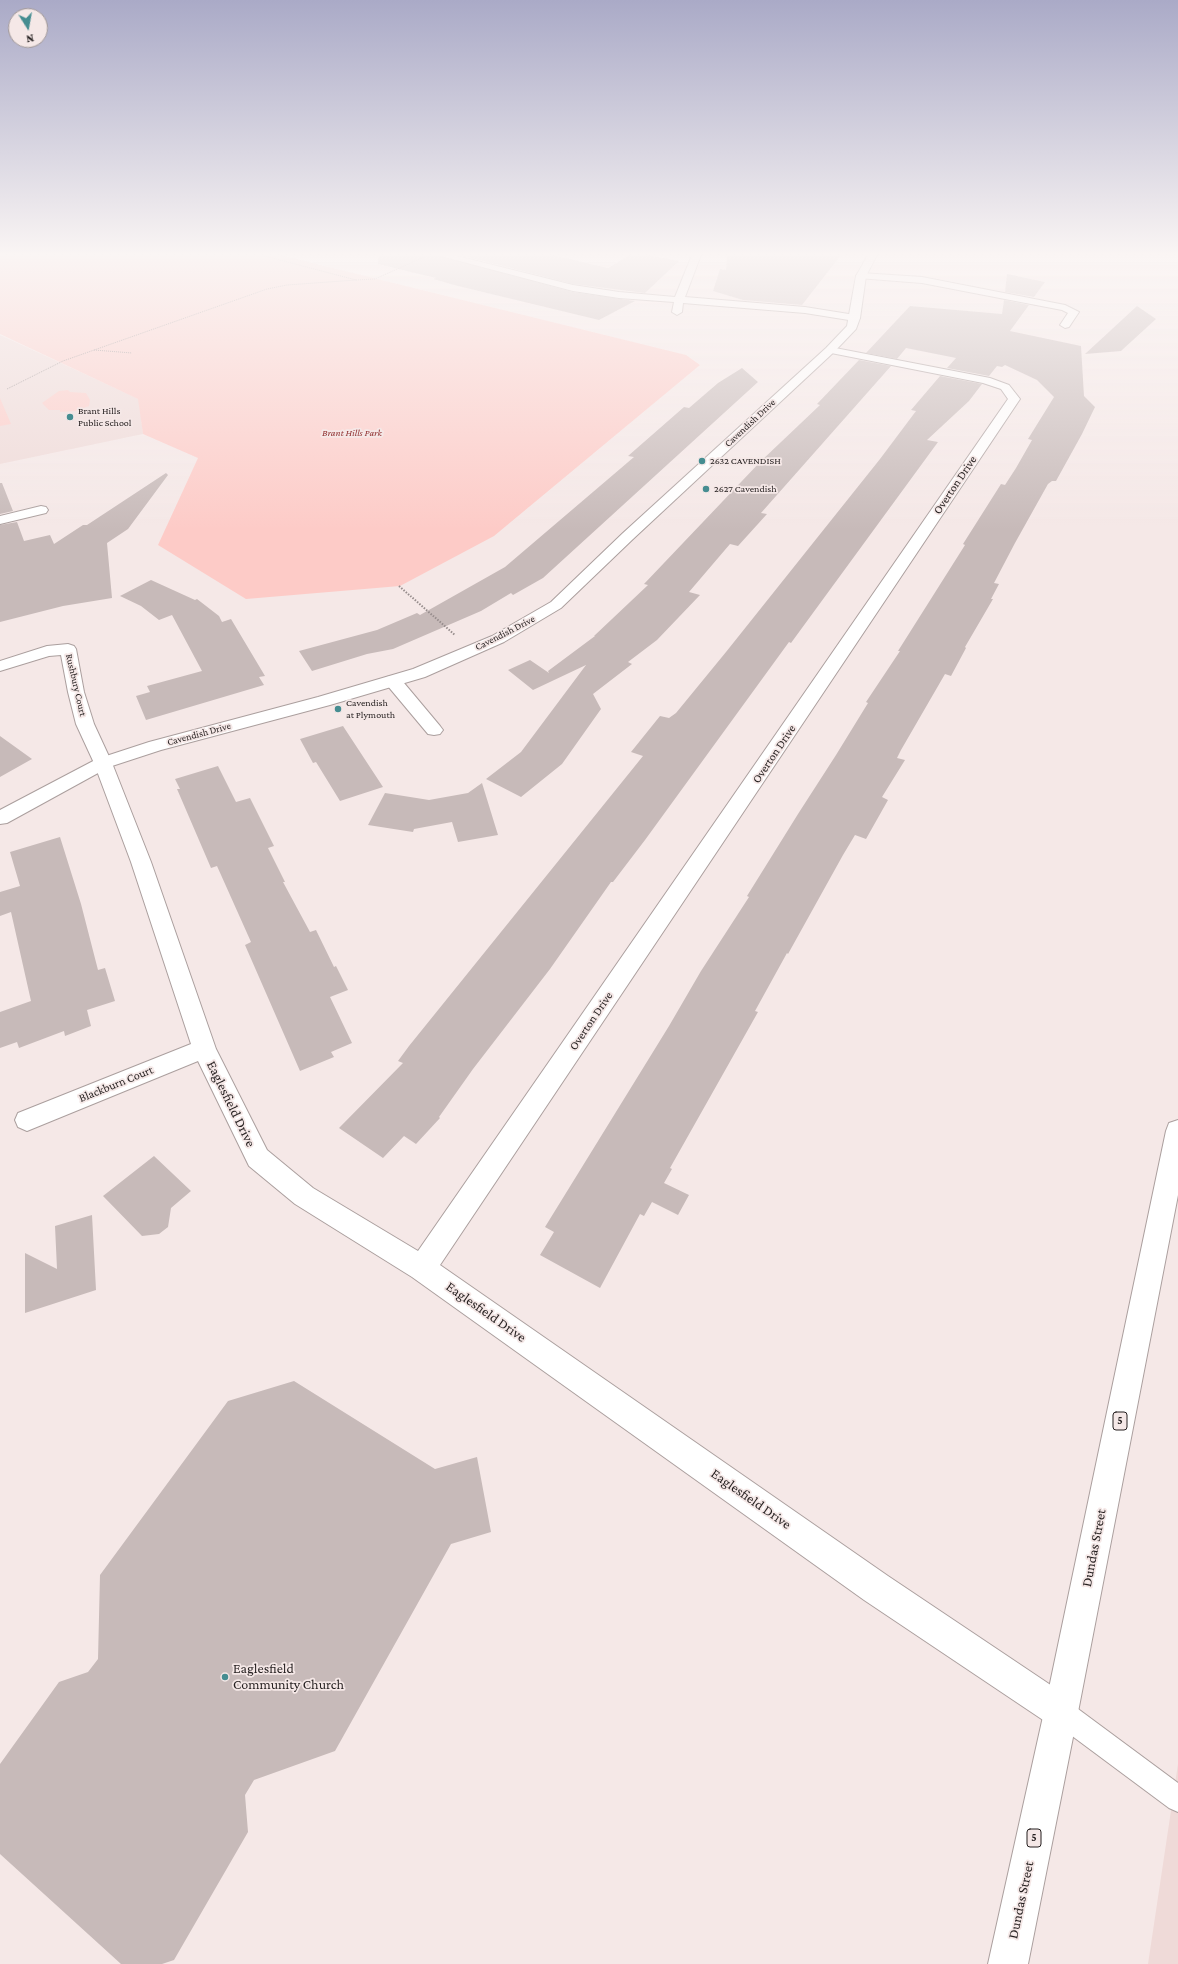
<!DOCTYPE html>
<html>
<head>
<meta charset="utf-8">
<style>
	body { margin:0 }
	#map { position:relative; width:1178px; height:1964px; overflow:hidden; background:#f5e8e7; font-family:"Crimson Pro",serif }
	canvas { display:block }
	.north { position:absolute; left:8px; top:8px; width:40px; height:40px; box-sizing:border-box; background:#f5e8e7; border:1px solid #a19897; border-radius:50%; rotate:169deg; font-size:11px; font-weight:700; line-height:16px; text-align:center; color:#241f1f }
	.north::after { content:''; display:block; margin:auto; width:14px; height:18px; background:#458d91; clip-path:polygon(50% 0,100% 100%,50% 72%,0 100%) }
</style>
</head>
<body>
<div id="map">
<canvas width="1178" height="1964"></canvas>
<div class="north">N</div>
</div>
<script>
const c = document.querySelector('canvas').getContext('2d');
c.lineJoin = 'round';
function paint(path, color) { c.fillStyle = color; c.fill(path, 'evenodd'); }
const toPath = rows => new Path2D(rows.map(r => 'M' + r).join(''));
function strokePath(path, color, width, dash) { c.strokeStyle = color; c.lineWidth = width; c.lineCap = dash ? 'butt' : 'round'; c.setLineDash(dash || []); c.stroke(path); }
function write(font, color, halo, rows, align = 'center') {
  c.font = font + ' "Crimson Pro",serif'; c.lineWidth = 3.5; c.setLineDash([]); c.textBaseline = 'middle'; c.strokeStyle = halo; c.fillStyle = color; for (const [text, x, y, turn = 0] of rows) {
    c.save(); c.translate(x, y); c.rotate((+turn || 0) * Math.PI / 180); c.textAlign = isNaN(turn) ? turn : align; if (halo) c.strokeText(text, 0, 0); c.fillText(text, 0, 0); c.restore();
  }
}
const built = toPath([
	[0,335,139,399,143,434,0,464],
	[1178,1764,1178,1964,1148,1964]
]);
const green = toPath([
	[0,255,280,255,686,355,700,365,494,536,400,586,246,599,158,545,198,458,143,434,138,399,0,334],
	[68,390,70,392,86,393,90,400,89,406,75,411,60,412,60,410,49,410,42,403,59,391],
	[0,398,11,424,0,426]
]);
const building = toPath([
	[379,255,436,255,573,292,635,301,599,320,458,286,433,279,436,278,378,264],
	[460,255,552,255,608,268,630,255,647,255,679,261,645,293,573,284],
	[727,255,841,255,802,305,743,300,713,291,720,269,726,270],
	[1007,274,1045,282,1034,297,1005,292],
	[1004,300,1029,305,1010,331,1081,346,1084,396,1095,407,1082,434,1056,481,1052,481,1048,484,1015,543,994,583,999,584,991,599,993,599,965,647,966,648,951,676,945,674,901,750,897,758,905,760,882,797,888,800,866,839,855,835,843,855,788,954,787,953,755,1011,758,1012,670,1168,672,1169,664,1183,689,1195,678,1215,652,1202,644,1216,640,1214,600,1288,540,1255,554,1232,545,1227,669,1026,701,971,749,897,747,896,798,814,836,755,868,703,866,702,900,651,898,651,965,545,963,544,1001,484,1005,485,1016,468,1032,440,1028,439,1054,397,1037,380,1005,365,1002,367,997,366,989,376,947,368,956,358,906,348,897,359,866,353,910,306,1002,314],
	[1137,306,1156,319,1121,351,1085,354],
	[859,360,891,366,761,513,767,514,738,546,730,544,689,592,700,595,657,640,628,662,632,664,593,694,601,709,562,764,521,797,486,779,521,752,586,665,533,690,508,670,530,660,549,673,548,671,595,636,594,636,648,585,644,584,761,461,820,405,817,404],
	[742,368,758,382,543,578,513,595,511,593,481,611,393,649,367,654,312,671,299,651,377,630,417,613,420,615,505,567,634,457,628,456,684,407,689,408,718,383],
	[940,376,982,384,969,401,927,440,938,442,791,643,789,642,645,840,613,882,611,882,550,969,473,1069,439,1117,440,1118,416,1144,404,1136,383,1158,339,1128,403,1063,398,1061,409,1046,643,756,631,752,660,716,669,718,676,713,726,652,880,459,916,411,911,410],
	[166,473,168,475,128,529,107,543,112,598,63,606,0,622,0,525,17,522,24,541,50,535,54,544,83,525,87,525],
	[0,483,2,483,13,511,0,514],
	[151,580,195,600,197,599,219,616,222,622,231,619,265,676,259,677,264,685,146,720,136,696,150,692,147,686,202,671,172,615,159,620,141,606,120,596],
	[343,726,383,787,340,801,316,762,313,763,300,739],
	[0,736,32,759,0,777],
	[218,766,236,802,250,798,274,846,268,848,285,882,283,882,310,932,316,930,334,967,336,966,348,990,330,997,352,1043,331,1052,334,1057,300,1071,245,945,251,942,217,866,211,868,177,789,180,789,175,779],
	[482,783,498,835,458,842,452,822,414,829,413,832,368,825,385,793,429,800,468,793],
	[60,837,81,904,98,970,105,968,115,1001,87,1010,91,1026,65,1036,64,1031,19,1048,17,1042,0,1048,0,1012,31,1001,11,912,0,916,0,892,20,886,10,852],
	[154,1156,191,1191,171,1208,168,1227,159,1234,142,1236,103,1196],
	[92,1215,96,1290,25,1313,25,1253,57,1269,55,1226],
	[294,1381,435,1469,477,1457,491,1532,451,1544,335,1751,254,1780,245,1795,248,1832,174,1960,162,1964,121,1964,0,1854,0,1764,59,1682,88,1672,98,1659,100,1575,228,1401]
]);
const pathFar1 = toPath([
	[356,280,375,279,424,257],
	[94,350,132,353],
	[7,389,63,361,267,289,287,285,356,280,261,255]
]);
const path = toPath([
	[399,586,455,635]
]);
const service = toPath([
	[1061,1699,1070,1703,1178,1783,1178,1812,1169,1808,1052,1721,1048,1712,1052,1703,1061,1699]
]);
const minor = toPath([
	[437,255,453,255,573,285,619,292,675,297,692,255,701,255,685,297,805,307,855,315,860,318,855,321,805,313,683,303,682,312,677,315,672,312,674,302,619,298,573,291,437,255],
	[861,273,922,277,1065,305,1079,312,1069,327,1065,328,1060,325,1068,313,1062,310,922,283,858,278,856,276,858,274,861,273],
	[830,347,990,378,1009,385,1020,399,440,1265,888,1576,1073,1700,1078,1712,1073,1724,1061,1729,1049,1724,864,1600,412,1277,295,1204,249,1166,198,1061,27,1131,18,1127,15,1120,18,1113,191,1044,131,862,94,763,76,724,68,692,61,655,49,656,0,671,0,661,47,646,68,644,74,646,76,649,84,692,94,724,112,763,151,862,216,1049,267,1150,313,1188,418,1251,1008,399,1001,389,983,383,826,352,825,350,830,347],
	[41,506,46,507,48,510,46,513,0,524,0,516,41,506],
	[393,676,399,677,440,726,443,730,440,734,434,735,428,734,387,685,385,681,387,677,393,676]
]);
const tertiary = toPath([
	[868,255,877,255,866,276,860,318,856,329,834,352,633,539,561,608,504,642,425,677,330,705,161,750,109,767,7,823,0,824,0,810,97,759,149,742,318,697,413,669,492,636,551,602,623,533,826,348,847,326,856,276,868,255]
]);
const primary = toPath([
	[1178,1120,1178,1195,1078,1712,1028,1964,988,1964,1044,1712,1166,1131,1169,1123,1178,1120]
]);
const markers = [
	[70,417,4,"#458d91"],
	[702,461,4,"#458d91"],
	[706,489,4,"#458d91"],
	[338,709,4,"#458d91"],
	[225,1677,4,"#458d91"]
];
const farPoinames = [
	["Brant Hills",78,411],
	["Public School",78,423],
	["2632 CAVENDISH",710,461],
	["2627 Cavendish",714,489],
	["Cavendish",346,703],
	["at Plymouth",346,715]
];
const farStreetnames = [
	["Cavendish Drive",750,423,-43],
	["Cavendish Drive",505,633,-27],
	["Rushbury Court",76,685,77],
	["Cavendish Drive",199,734,-15]
];
const farParknames = [
	["Brant Hills Park",352,433]
];
const shields = [
	[1120,1421,14],
	[1034,1838,14]
];
const shieldNames = [
	["5",1120,1421],
	["5",1034,1838]
];
const streetNames = [
	["Overton Drive",955,485,-56],
	["Overton Drive",774,754,-56],
	["Overton Drive",591,1021,-56],
	["Blackburn Court",116,1084,-22]
];
const nearStreetnames = [
	["Eaglesfield Drive",231,1104,64],
	["Eaglesfield Drive",486,1312,35],
	["Eaglesfield Drive",751,1499,35],
	["Dundas Street",1094,1548,-79],
	["Dundas Street",1021,1900,-78]
];
const nearPoinames = [
	["Eaglesfield",233,1669],
	["Community Church",233,1685]
];
paint(built, '#efdad8');
paint(green, '#fdcbc7');
paint(building, '#c7bab9');
strokePath(service, '#ab9f9e', 2);
strokePath(minor, '#ab9f9e', 2);
strokePath(tertiary, '#ab9f9e', 2);
strokePath(primary, '#ab9f9e', 2);
strokePath(pathFar1, '#968c8c', 1, [1, 1]);
strokePath(path, '#968c8c', 2, [1.5, 1.5]);
paint(service, '#fff');
paint(minor, '#fff');
paint(tertiary, '#fff');
paint(primary, '#fff');
const sky = c.createLinearGradient(0, 0, 0, 530);
sky.addColorStop(0, '#aaaac7');
sky.addColorStop(0.48, '#faf5f4');
sky.addColorStop(1, '#faf5f400');
c.fillStyle = sky;
c.fillRect(0, 0, 1178, 530);
for (const [x, y, r, color] of markers) { const dot = new Path2D(); dot.arc(x, y, r, 0, 2 * Math.PI); c.fillStyle = color; c.fill(dot); strokePath(dot, '#f5e8e7', 1.5); }
write('10px', '#241f1f', '#f5e8e7', farPoinames, 'left');
write('10px', '#241f1f', '#f5e8e7', farStreetnames);
write('italic 10px', '#913131', '#f5e8e7', farParknames);
for (const [x, y, w] of shields) { const box = new Path2D(); box.roundRect(x - w / 2, y - 9, w, 18, 3); c.fillStyle = '#f5e8e7'; c.fill(box); strokePath(box, '#241f1f', 1); }
write('bold 11px', '#241f1f', null, shieldNames);
write('12px', '#241f1f', '#f5e8e7', streetNames);
write('14px', '#241f1f', '#f5e8e7', nearStreetnames);
write('14px', '#241f1f', '#f5e8e7', nearPoinames, 'left');
</script>
</body>
</html>
